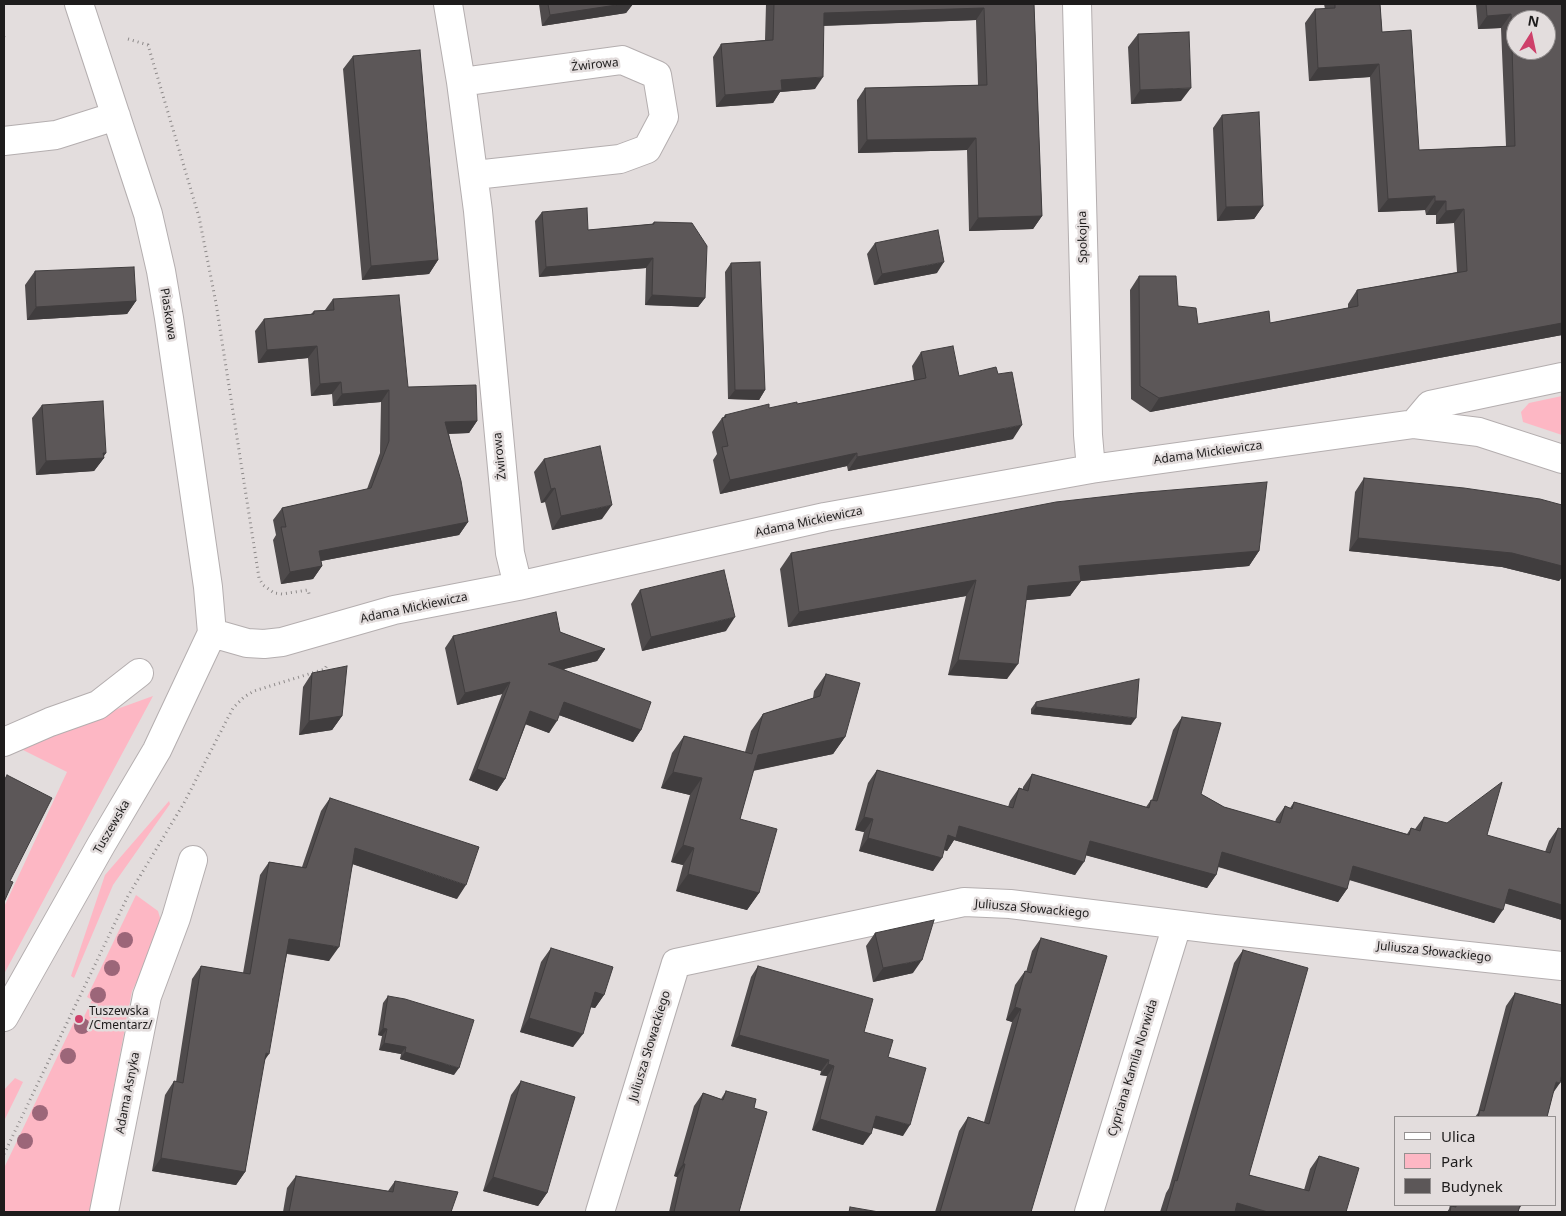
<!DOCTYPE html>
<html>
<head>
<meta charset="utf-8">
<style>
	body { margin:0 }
	#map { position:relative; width:1566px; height:1216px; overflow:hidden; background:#e3dddd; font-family:"Noto Sans",sans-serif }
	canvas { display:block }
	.frame { position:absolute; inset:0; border:5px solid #1e1c1c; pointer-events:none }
	.legend { position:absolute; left:1394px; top:1116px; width:162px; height:90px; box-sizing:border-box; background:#e3dddd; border:1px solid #949090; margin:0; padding:6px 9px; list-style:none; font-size:15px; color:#1e1c1c }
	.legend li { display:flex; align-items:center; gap:10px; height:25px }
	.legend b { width:25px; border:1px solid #949090 }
	.north { position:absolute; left:1506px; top:10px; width:50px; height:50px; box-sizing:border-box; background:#e3dddd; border:1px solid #949090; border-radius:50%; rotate:10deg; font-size:14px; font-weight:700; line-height:20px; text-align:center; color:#1e1c1c }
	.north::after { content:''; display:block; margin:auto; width:18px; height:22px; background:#ce406a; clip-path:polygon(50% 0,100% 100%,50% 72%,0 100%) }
</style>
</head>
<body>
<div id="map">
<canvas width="1566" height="1216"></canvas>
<div class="frame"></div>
<ul class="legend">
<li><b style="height:6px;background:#fff"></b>Ulica</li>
<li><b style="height:14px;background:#fdb7c4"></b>Park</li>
<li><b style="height:14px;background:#5c5758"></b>Budynek</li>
</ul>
<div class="north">N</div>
</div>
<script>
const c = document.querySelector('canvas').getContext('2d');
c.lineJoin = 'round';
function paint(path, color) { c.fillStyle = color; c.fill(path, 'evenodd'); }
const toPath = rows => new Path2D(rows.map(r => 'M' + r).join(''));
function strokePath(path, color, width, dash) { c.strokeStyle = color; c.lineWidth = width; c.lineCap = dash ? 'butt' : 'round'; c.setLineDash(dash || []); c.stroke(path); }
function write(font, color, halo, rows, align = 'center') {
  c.font = font + ' "Noto Sans",sans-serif'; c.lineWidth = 5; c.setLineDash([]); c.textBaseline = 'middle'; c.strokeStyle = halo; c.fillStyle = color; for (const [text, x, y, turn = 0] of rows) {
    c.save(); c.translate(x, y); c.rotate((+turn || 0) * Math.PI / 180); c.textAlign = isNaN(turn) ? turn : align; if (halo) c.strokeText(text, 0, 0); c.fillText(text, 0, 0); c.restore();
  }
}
const green = toPath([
	[1562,396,1562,435,1523,422,1521,412,1529,403],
	[153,696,4,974,4,907,67,772,15,746],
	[169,801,170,804,113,885,74,978,71,976,105,875],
	[136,895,158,911,162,925,156,944,132,991,90,1212,4,1212,4,1168,75,1020,81,1023,92,1000,87,997],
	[15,1078,23,1082,4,1121,4,1090]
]);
const path = toPath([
	[4,36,6,35],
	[128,39,148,45,199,217,216,303,259,578,263,585,274,593,282,594,308,590,310,597],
	[4,1154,128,896,184,803,233,708,244,697,254,691,325,669,327,665]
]);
const minor = toPath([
	[448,4,461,82],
	[1077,4,1088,435,1091,469],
	[4,141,56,135,116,116],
	[475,175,620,159,647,149,664,117,657,75,622,60,461,82,478,211,510,553,518,586],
	[1414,424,1430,405,1562,377],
	[212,633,247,643,264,644,282,642,394,610,518,586,825,517,1091,469,1414,424,1479,432,1562,459],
	[4,742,50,722,98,705,139,673],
	[4,1017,101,845,157,750,212,633,208,587,169,318,161,271,148,214,79,4],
	[104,1212,147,996,176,918,193,860],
	[600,1212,676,963,964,902,1010,904,1214,929,1562,966],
	[1089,1212,1177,925]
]);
const trees = [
	[125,940],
	[112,968],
	[98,995],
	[82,1026],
	[68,1056],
	[40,1113],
	[25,1141]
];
const wall = toPath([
	[539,4,633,4,626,13,542,26],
	[766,4,1034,4,1042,216,1033,229,969,231,967,150,858,153,857,100,865,88,978,85,976,20,823,26,815,89,780,92,773,103,716,107,713,57,721,44,765,40],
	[1324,4,1380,4,1382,32,1419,150,1506,146,1501,28,1478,29,1476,4,1562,4,1562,335,1150,412,1131,399,1130,290,1139,276,1178,306,1198,324,1270,323,1348,308,1348,304,1357,290,1457,272,1454,223,1436,224,1436,215,1426,215,1425,210,1378,212,1370,77,1309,81,1305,23,1315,9,1325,9],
	[1138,34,1181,101,1131,104,1128,47],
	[353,56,438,260,429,274,362,280,343,69],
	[1222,115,1263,206,1254,219,1217,221,1213,128],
	[542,212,588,230,652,224,654,222,705,298,698,307,645,305,646,268,539,277,535,221],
	[875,243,937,273,874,285,867,254],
	[731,263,765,390,759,400,728,399,725,272],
	[35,271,136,301,127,314,27,320,25,285],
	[333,299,408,387,477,421,469,433,449,434,468,522,459,535,321,561,322,566,313,579,281,584,273,540,276,535,273,520,282,508,367,489,380,453,381,402,333,406,332,394,311,396,308,358,258,363,255,331,264,319,311,314,314,311,325,310],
	[921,352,959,376,1013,439,848,471,847,466,720,494,713,460,717,454,712,432,722,418,723,418,725,415,797,404,914,380,912,366],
	[42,405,106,453,104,456,104,458,94,471,36,475,32,418],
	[544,459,602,519,552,530,545,502,541,503,534,472],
	[1364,478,1562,505,1562,577,1559,581,1502,567,1349,551,1355,492],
	[1259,551,1249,566,1081,581,1070,596,1026,600,1007,679,948,675,966,596,788,627,780,569,791,553],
	[640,590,726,631,642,651,631,604],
	[560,632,605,649,597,661,564,669,641,730,633,742,559,715,549,733,526,724,505,779,497,791,469,780,502,694,457,705,445,648,453,636],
	[312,673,342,716,332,730,299,735,303,687],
	[826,674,845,737,833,754,753,771,740,819,759,893,747,910,676,891,683,865,671,862,690,795,661,788,672,753,684,736,745,752,751,731,763,714,813,698,814,691],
	[1036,702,1131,725,1031,714,1031,709],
	[1182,717,1201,794,1224,807,1275,822,1276,819,1285,806,1290,808,1294,802,1407,834,1411,828,1415,829,1424,817,1545,852,1549,841,1558,828,1562,920,1505,903,1494,923,1349,880,1347,889,1338,902,1218,867,1216,875,1207,888,1086,855,1075,875,954,840,947,851,944,850,933,871,859,851,864,832,855,830,868,783,877,770,1008,807,1010,801,1019,788,1023,789,1023,787,1032,774,1146,807,1151,800,1152,800,1173,730],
	[330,798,457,899,353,864,329,961,287,954,264,1060,245,1172,236,1185,152,1171,165,1095,174,1081,176,1082,192,979,201,966,243,973,260,875,269,862,302,867,321,811],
	[875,933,913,973,873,982,866,946],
	[1041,938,1031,1212,935,1212,959,1131,968,1117,984,1122,1012,1022,1006,1020,1015,985,1025,971,1026,972,1032,951],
	[551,948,604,995,595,1008,590,1007,573,1047,520,1032,541,962],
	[1243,950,1249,1175,1304,1190,1310,1169,1319,1156,1346,1212,1160,1212,1166,1193,1169,1188,1234,963],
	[758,966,864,1032,888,1057,903,1136,873,1128,863,1145,812,1130,827,1076,820,1075,821,1071,731,1046,751,977],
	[1515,993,1553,1093,1547,1117,1475,1117,1478,1113,1506,1006],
	[388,996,454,1075,400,1059,401,1054,379,1050,382,1036,378,1035,383,1003],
	[521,1081,547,1193,538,1206,483,1191,511,1095],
	[726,1091,754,1108,739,1212,669,1212,677,1177,674,1176,694,1106,703,1093,721,1099],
	[296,1176,388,1191,395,1181,451,1212,283,1212,287,1188],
	[1450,1205,1522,1205,1519,1209,1518,1212,1447,1212,1449,1209]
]);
const shadedWall = toPath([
	[623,4,633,4,626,13,542,26,550,15],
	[984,8,976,20,815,26,824,13],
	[1511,14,1501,28,1478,29,1487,16],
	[1379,64,1370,77,1309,81,1318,68],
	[823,77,815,89,780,92,773,103,716,107,725,95,781,80],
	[1191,88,1181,101,1131,104,1140,90],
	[976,138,967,150,858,153,867,140],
	[1435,196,1425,210,1378,212,1388,199],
	[1435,201,1446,201,1436,215,1426,215],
	[1263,206,1254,219,1217,221,1226,207],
	[1464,209,1454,223,1436,224,1446,211],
	[1042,216,1033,229,969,231,978,218],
	[653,258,646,268,539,277,546,267],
	[438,260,429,274,362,280,371,266],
	[944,262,937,273,874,285,882,274],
	[652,295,705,298,698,307,645,305],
	[136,301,127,314,27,320,36,307],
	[1562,323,1562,335,1150,412,1159,398],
	[317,346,308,358,258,363,267,350],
	[341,382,332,394,311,396,320,384],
	[389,390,381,402,333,406,342,394],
	[735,390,765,390,759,400,728,399],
	[477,421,469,433,437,434,445,422],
	[1022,425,1013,439,848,471,857,457],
	[106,453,102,458,104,458,94,471,36,475,46,461],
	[857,453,847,466,720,494,730,480],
	[555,488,545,502,541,503,551,489],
	[612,505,602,519,552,530,561,516],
	[468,522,459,535,310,563,319,551],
	[1358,538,1512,553,1562,566,1562,577,1559,581,1502,567,1349,551],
	[1259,551,1249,566,1069,582,1079,566],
	[322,566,313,579,281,584,290,572],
	[976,580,966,596,788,627,799,612],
	[1081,581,1070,596,1017,601,1028,586],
	[735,617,726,631,642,651,651,637],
	[605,649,597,661,540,675,548,664],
	[958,660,1018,664,1007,679,948,675],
	[510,682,502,694,457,705,465,693],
	[564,702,641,730,633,742,556,714],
	[1036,707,1136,718,1131,725,1031,714],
	[530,711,557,721,549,733,522,723],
	[342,716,332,730,299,735,309,721],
	[845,737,833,754,746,772,758,755],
	[477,769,505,779,497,791,469,780],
	[673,772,702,778,690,795,661,788],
	[864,817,873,819,864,832,855,830],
	[959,826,1084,862,1075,875,954,840,947,851,939,848,948,835],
	[868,838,942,858,933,871,859,851],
	[1090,841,1216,875,1207,888,1081,854],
	[683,845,694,848,683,865,671,862],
	[355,848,466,885,457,899,346,862],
	[1222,852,1347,889,1338,902,1213,865],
	[1353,866,1503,910,1494,923,1344,878],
	[688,874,759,893,747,910,676,891],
	[1509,889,1562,905,1562,920,1500,902],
	[289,939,339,947,329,961,280,952],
	[922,960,913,973,873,982,883,968],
	[595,992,604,995,595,1008,585,1006],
	[1015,1007,1021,1009,1012,1022,1006,1020],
	[529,1018,583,1034,573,1047,520,1032],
	[383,1028,387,1029,382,1036,378,1035],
	[739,1035,829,1060,821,1071,731,1046],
	[384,1043,406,1047,401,1054,379,1050],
	[405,1052,459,1068,454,1075,400,1059],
	[266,1053,269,1054,260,1067],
	[828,1064,834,1066,827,1076,820,1075],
	[1556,1082,1560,1083,1551,1096],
	[876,1116,910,1125,903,1136,868,1126],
	[820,1119,871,1134,863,1145,812,1130],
	[161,1158,245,1172,236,1185,152,1171],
	[683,1164,685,1164,677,1177,674,1176],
	[493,1177,547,1193,538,1206,483,1191],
	[1237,1203,1268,1212,1231,1212]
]);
const building = toPath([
	[548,4,623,4,550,15,548,4],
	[774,4,1034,4,1042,216,978,218,976,138,867,140,865,88,987,85,984,8,824,13,823,77,781,80,782,90,725,95,721,44,773,40,774,4],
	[1335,4,1380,4,1382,32,1411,30,1419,150,1515,146,1511,14,1487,16,1486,4,1562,4,1562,323,1159,398,1140,386,1139,276,1176,276,1178,306,1196,308,1198,324,1269,311,1270,323,1358,306,1357,290,1467,271,1464,209,1446,211,1446,201,1435,201,1435,196,1388,199,1379,64,1318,68,1315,9,1335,8,1335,4],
	[1516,20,1546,20,1546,50,1516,50,1516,20],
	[1189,32,1191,88,1140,90,1138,34,1189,32],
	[420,50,438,260,371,266,353,56,420,50],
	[1259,112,1263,206,1226,207,1222,115,1259,112],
	[587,208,588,230,654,224,654,222,692,223,707,246,705,298,652,295,653,258,546,267,542,212,587,208],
	[938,230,944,262,882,274,875,243,938,230],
	[760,262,765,390,735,390,731,263,760,262],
	[134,267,136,301,36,307,35,271,134,267],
	[399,295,408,387,476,385,477,421,445,422,461,481,468,522,319,551,322,566,290,572,281,527,286,527,282,508,371,488,389,441,389,390,342,394,341,382,320,384,317,346,267,350,264,319,314,314,314,311,334,310,333,299,399,295],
	[953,346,959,376,996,367,998,374,1012,372,1022,425,857,457,857,453,730,480,722,447,728,446,722,418,726,417,725,415,769,404,769,408,797,402,797,404,926,378,921,352,953,346],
	[103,401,106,453,103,453,104,458,46,461,42,405,103,401],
	[600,446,612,505,561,516,555,488,551,489,544,459,600,446],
	[1364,478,1464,488,1540,499,1562,505,1562,566,1512,553,1358,538,1364,478],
	[1267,482,1259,551,1079,566,1081,581,1028,586,1018,664,958,660,976,580,799,612,791,553,1056,502,1136,493,1267,482],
	[724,570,735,617,651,637,640,590,724,570],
	[556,612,560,632,605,649,548,664,651,702,641,730,564,702,557,721,530,711,505,779,477,769,510,682,465,693,453,636,556,612],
	[347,666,342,716,309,721,312,673,347,666],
	[826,674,860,683,845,737,758,755,740,819,777,829,759,893,688,874,694,848,683,845,702,778,673,772,684,736,752,754,763,714,820,696,826,674],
	[1139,679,1136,718,1036,707,1036,702,1139,679],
	[1182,717,1221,723,1201,794,1224,807,1280,823,1285,806,1292,809,1294,802,1409,835,1411,828,1420,831,1424,817,1447,823,1502,782,1487,835,1550,853,1558,828,1562,829,1562,905,1509,889,1503,910,1353,866,1347,889,1222,852,1216,875,1090,841,1084,862,959,826,956,838,948,835,942,858,868,838,873,819,864,817,877,770,1013,808,1019,788,1028,791,1032,774,1149,808,1151,800,1157,801,1182,717],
	[7,775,52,798,10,881,13,882,4,902,4,781,7,775],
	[330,798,479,847,466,885,355,848,339,947,289,939,269,1054,266,1053,245,1172,161,1158,174,1081,183,1083,201,966,250,974,269,862,306,868,330,798],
	[934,920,922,960,883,968,875,933,934,920],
	[1041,938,1107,956,1031,1212,940,1212,968,1117,989,1124,1021,1009,1015,1007,1025,971,1031,973,1041,938],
	[551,948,613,967,604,995,595,992,583,1034,529,1018,551,948],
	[1243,950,1308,968,1249,1175,1309,1191,1319,1156,1359,1168,1346,1212,1268,1212,1237,1203,1235,1212,1166,1212,1175,1180,1177,1181,1243,950],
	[758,966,873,999,864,1032,893,1040,888,1057,926,1068,910,1125,876,1116,871,1134,820,1119,834,1066,828,1064,829,1060,739,1035,758,966],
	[1515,993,1562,1005,1562,1074,1560,1083,1556,1082,1547,1117,1478,1117,1480,1110,1484,1111,1515,993],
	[388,996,405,999,474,1020,459,1068,405,1052,406,1047,384,1043,387,1029,383,1028,388,996],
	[521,1081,575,1097,547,1193,493,1177,521,1081],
	[726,1091,756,1099,754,1108,767,1112,739,1212,674,1212,685,1164,683,1164,703,1093,723,1100,726,1091],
	[296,1176,393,1192,395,1181,458,1192,451,1212,289,1212,296,1176],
	[1456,1205,1520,1205,1518,1212,1450,1212,1451,1206,1456,1207,1456,1205],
	[850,1207,879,1212,849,1212,850,1207]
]);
const markers = [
	[79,1019,5,"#ce406a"]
];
const streetNames = [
	["Żwirowa",595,65,-6],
	["Spokojna",1083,237,-91],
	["Piaskowa",168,314,81],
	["Adama Mickiewicza",1208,453,-8],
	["Żwirowa",500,456,-96],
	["Adama Mickiewicza",809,522,-12],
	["Adama Mickiewicza",414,608,-12],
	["Tuszewska",112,827,-60],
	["Juliusza Słowackiego",1032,909,5],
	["Juliusza Słowackiego",1434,952,6],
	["Juliusza Słowackiego",650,1046,-73],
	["Cypriana Kamila Norwida",1133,1068,-73],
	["Adama Asnyka",128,1093,-79]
];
const poiNames = [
	["Tuszewska",89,1012],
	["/Cmentarz/",89,1026]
];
paint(green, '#fdb7c4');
strokePath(minor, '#b4aeaf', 30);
strokePath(path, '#8e8a8a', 3, [1, 4]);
strokePath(minor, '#fff', 28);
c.fillStyle = '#9c6679';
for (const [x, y] of trees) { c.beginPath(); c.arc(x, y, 8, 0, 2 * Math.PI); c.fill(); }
paint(wall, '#4f4b4c');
paint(shadedWall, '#403d3e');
paint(building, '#5c5758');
strokePath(building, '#403d3e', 1);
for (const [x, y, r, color] of markers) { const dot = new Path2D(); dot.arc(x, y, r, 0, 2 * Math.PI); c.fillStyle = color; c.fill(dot); strokePath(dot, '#e3dddd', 2); }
write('12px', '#1e1c1c', '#e3dddd', streetNames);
write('12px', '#1e1c1c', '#e3dddd', poiNames, 'left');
</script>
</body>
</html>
